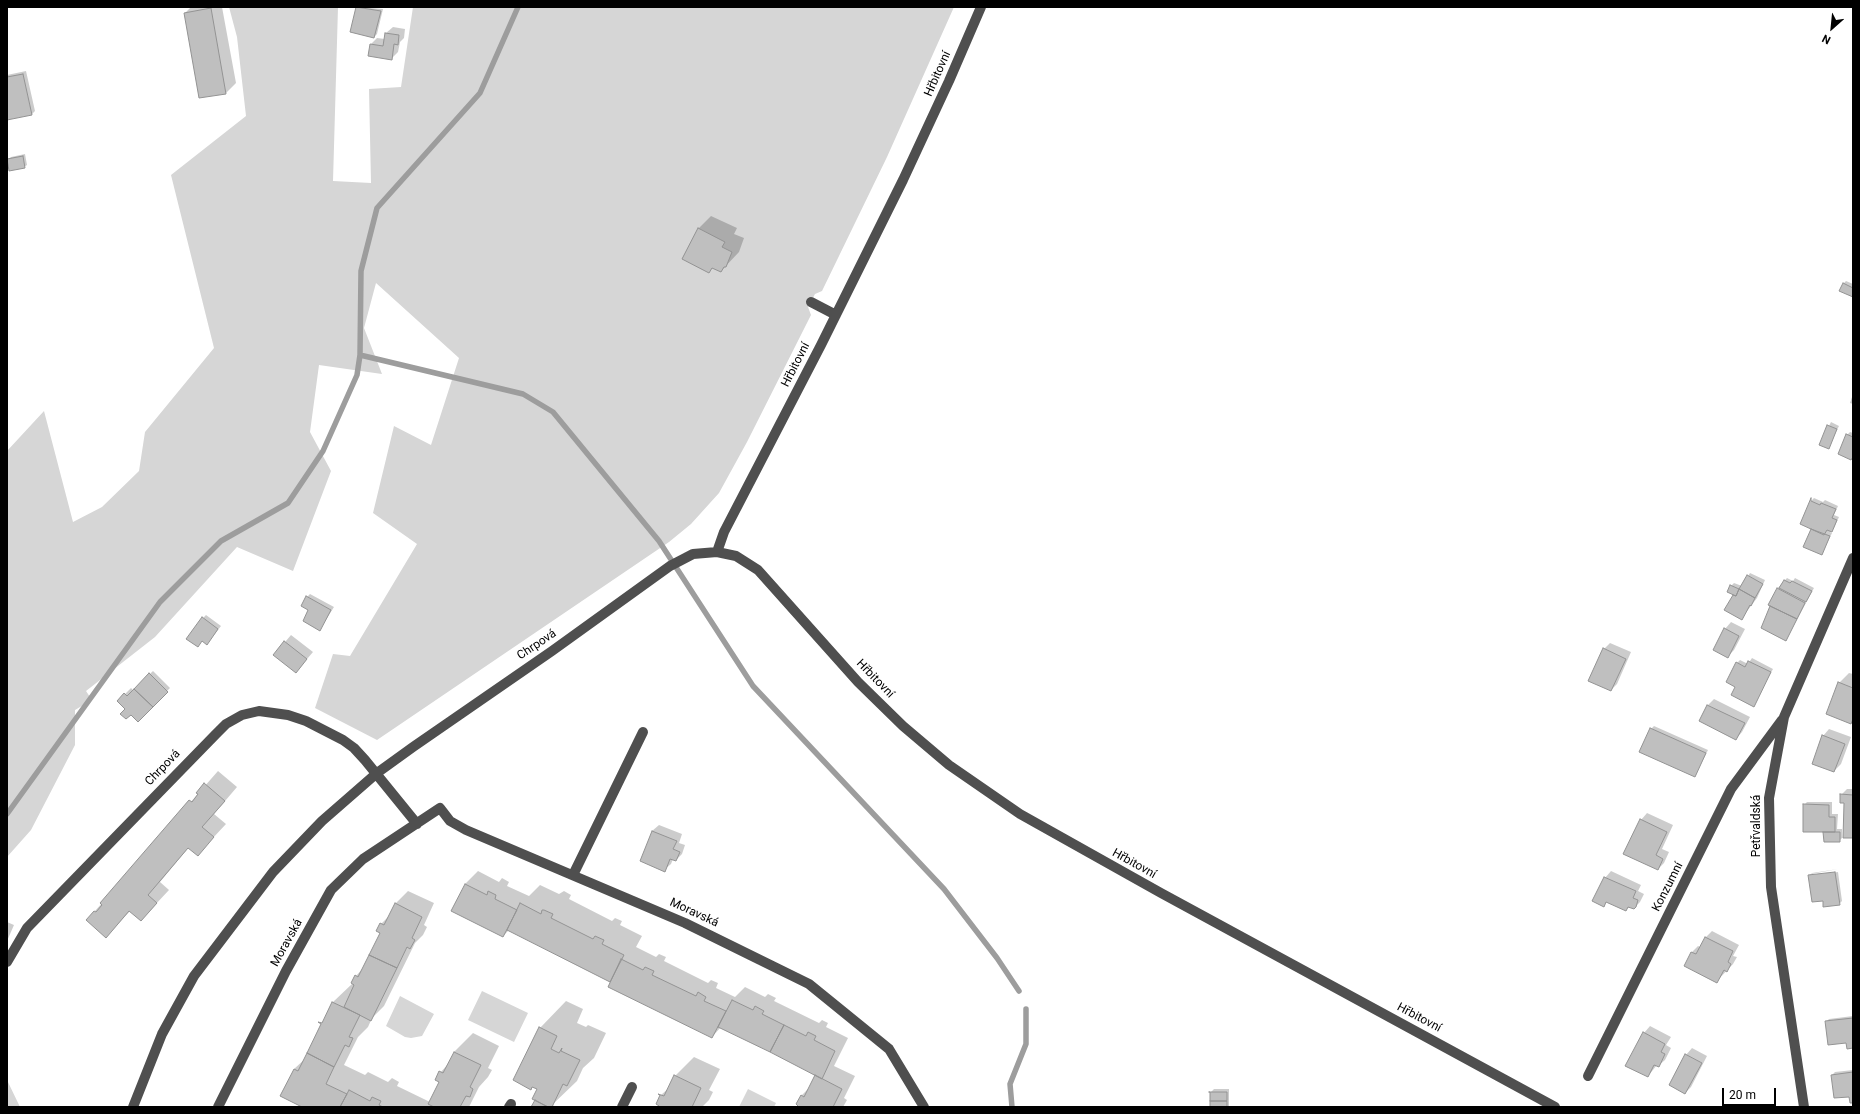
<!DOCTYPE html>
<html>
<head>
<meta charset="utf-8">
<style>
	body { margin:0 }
	#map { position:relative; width:1860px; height:1114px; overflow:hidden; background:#fff; font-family:Roboto,sans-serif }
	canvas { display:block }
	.frame { position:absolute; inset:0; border:8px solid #000; pointer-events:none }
	.north { position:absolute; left:1812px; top:8px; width:40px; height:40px; -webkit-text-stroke:3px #fff; paint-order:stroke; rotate:207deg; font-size:11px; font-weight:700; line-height:16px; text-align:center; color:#000 }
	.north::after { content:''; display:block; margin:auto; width:14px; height:18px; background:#000; clip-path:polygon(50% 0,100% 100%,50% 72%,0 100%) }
	.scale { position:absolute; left:1722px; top:1088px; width:54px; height:18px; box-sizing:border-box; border:2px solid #000; border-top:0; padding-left:5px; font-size:12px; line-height:14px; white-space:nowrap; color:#000; -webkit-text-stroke:3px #fff; paint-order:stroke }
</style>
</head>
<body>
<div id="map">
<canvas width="1860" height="1114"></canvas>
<div class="frame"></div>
<div class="north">N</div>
<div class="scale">20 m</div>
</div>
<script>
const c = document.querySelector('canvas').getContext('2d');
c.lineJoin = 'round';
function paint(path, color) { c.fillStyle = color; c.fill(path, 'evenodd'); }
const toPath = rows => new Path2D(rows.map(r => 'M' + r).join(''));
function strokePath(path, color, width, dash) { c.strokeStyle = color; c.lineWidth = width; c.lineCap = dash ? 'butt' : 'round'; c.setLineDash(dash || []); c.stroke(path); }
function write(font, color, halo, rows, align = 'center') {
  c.font = font + ' Roboto,sans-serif'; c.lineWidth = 3; c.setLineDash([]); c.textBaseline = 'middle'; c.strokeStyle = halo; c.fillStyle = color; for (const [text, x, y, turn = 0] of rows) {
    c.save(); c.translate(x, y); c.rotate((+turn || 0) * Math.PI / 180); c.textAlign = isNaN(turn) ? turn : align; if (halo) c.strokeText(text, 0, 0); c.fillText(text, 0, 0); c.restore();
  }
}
const green = toPath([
	[229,7,338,7,333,181,371,183,369,89,401,87,413,7,954,7,887,157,822,291,815,294,808,307,811,315,747,442,719,493,691,524,669,542,377,740,315,708,333,654,350,656,417,544,373,513,394,426,431,445,459,358,376,283,364,328,382,374,319,365,310,432,331,471,293,571,237,547,155,637,86,691,92,700,75,710,75,745,31,830,7,857,7,451,44,411,73,522,102,507,139,471,145,432,214,348,171,175,246,116,237,37],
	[482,991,528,1013,514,1042,468,1020],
	[400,996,434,1014,422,1036,411,1038,405,1037,386,1026],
	[7,1080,20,1107,7,1107],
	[748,1089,776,1103,774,1107,739,1107]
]);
const shadow = toPath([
	[191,7,222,7,236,83,226,93,199,97,185,13],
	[357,7,383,9,377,34,374,37,351,32],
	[393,27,405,29,404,38,400,42,398,52,391,59,371,44,377,38,385,39,386,33],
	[26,71,35,111,32,114,7,119,7,75],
	[25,154,27,165,24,167,8,160,11,157],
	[711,216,737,228,734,234,744,238,739,252,721,271,713,267,708,272,698,229],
	[1846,281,1853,284,1853,295,1843,284],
	[1853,394,1853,404,1850,403],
	[1831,422,1839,426,1828,448,1820,444],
	[1850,432,1853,433,1853,457,1851,459,1847,435],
	[1814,498,1823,502,1825,500,1838,506,1834,515,1839,517,1834,528,1830,532,1832,533,1822,554,1812,529,1811,501],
	[1750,573,1765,580,1757,598,1741,619,1725,610,1734,594,1731,586,1734,583,1742,586],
	[1787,578,1793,581,1795,578,1814,588,1786,640,1762,628,1777,589],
	[310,594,334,607,320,629,310,609,307,597],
	[206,615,221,626,210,640,203,618],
	[1731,622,1745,629,1734,650,1728,656,1725,629],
	[291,635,313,652,296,672,274,655],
	[1610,643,1631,652,1617,684,1611,690,1604,649],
	[1752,658,1773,669,1753,706,1737,686,1737,663,1740,660,1748,664],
	[153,671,170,688,138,720,118,701,131,688,133,690],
	[1849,673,1853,674,1853,721,1851,723,1827,714,1839,683],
	[1714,699,1750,717,1742,732,1736,739,1700,721,1708,705],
	[1654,726,1708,750,1695,776,1651,729],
	[1829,729,1851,737,1841,764,1834,771,1823,736],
	[218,771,237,787,214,814,226,824,198,854,189,847,160,882,169,890,141,920,130,911,106,937,95,911],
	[1847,789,1853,789,1853,837,1845,802,1841,795],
	[1807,802,1832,802,1832,814,1838,814,1837,829,1842,829,1842,838,1839,841,1824,831,1804,805],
	[1647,813,1673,825,1662,849,1669,852,1664,863,1658,869,1641,820],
	[659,825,682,834,679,843,685,845,682,854,676,860,673,859,671,864,664,870,652,831],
	[1838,869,1811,874,1811,876,1838,872,1842,901,1839,904,1823,900,1809,876,1812,873],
	[478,871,499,882,502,878,509,882,507,886,529,896,540,885,559,894,564,891,571,895,569,899,612,921,615,918,622,921,620,925,642,936,636,947,656,957,659,954,666,957,664,961,708,983,711,980,718,983,716,988,735,997,745,987,765,997,768,994,776,998,774,1001,819,1023,822,1020,828,1023,826,1027,848,1038,834,1066,855,1076,844,1098,847,1100,843,1107,800,1107,802,1095,810,1087,816,1074,721,1027,712,1037,614,977,610,981,509,930,503,936,465,884],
	[1611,871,1641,885,1638,891,1644,894,1640,902,1634,908,1630,906,1626,910,1607,901,1603,905,1605,878],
	[408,891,434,903,424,925,427,927,423,935,415,943,384,1006,372,1018,368,1027,358,1037,344,1065,365,1075,368,1072,388,1082,392,1078,399,1082,397,1086,430,1102,440,1082,440,1073,449,1063,454,1052,473,1033,499,1046,488,1068,492,1070,488,1077,479,1087,469,1107,304,1107,282,1096,294,1069,306,1058,333,1002,353,983,356,976,364,967,381,933,378,931,381,924,390,915,395,904],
	[7,922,14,925,7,941],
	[1712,931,1739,945,1733,956,1737,957,1733,964,1717,981,1692,952,1698,946,1700,947,1706,937],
	[566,1001,583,1009,577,1023,586,1027,588,1025,606,1033,594,1058,583,1068,577,1081,552,1105,556,1107,533,1107,539,1089,533,1086,531,1088,540,1028],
	[1853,1016,1853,1047,1826,1022,1829,1019],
	[1650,1026,1671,1037,1666,1045,1671,1048,1665,1060,1658,1066,1657,1065,1648,1076,1644,1033],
	[1692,1048,1707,1056,1691,1087,1685,1093,1670,1085,1686,1055],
	[694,1057,720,1069,709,1090,713,1092,709,1100,702,1107,660,1107,661,1095,670,1087,675,1076],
	[1853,1070,1853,1102,1832,1075,1835,1072],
	[1214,1089,1229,1089,1229,1107,1211,1107,1211,1092]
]);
const stream = toPath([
	[360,355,523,394,553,412,659,541,753,686,944,889,997,958,1019,991],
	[7,814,160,602,221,541,288,503,323,451,357,375,360,355,361,271,377,208,480,93,518,7],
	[1012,1107,1010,1084,1026,1044,1026,1009]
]);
const building = toPath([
	[356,7,381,11,374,38,350,32,356,7],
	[211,8,226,94,199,98,184,13,211,8],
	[385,33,399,35,398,45,394,44,392,60,368,56,370,44,383,46,385,33],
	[23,74,32,115,7,120,7,77,23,74],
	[23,156,25,168,9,171,7,159,23,156],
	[698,228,725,242,722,247,732,252,726,267,724,267,721,272,712,268,709,273,682,259,698,228],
	[1843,283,1853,288,1853,297,1839,291,1843,283],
	[1827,425,1837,429,1829,449,1819,445,1827,425],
	[1846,434,1853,437,1853,457,1851,460,1838,454,1846,434],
	[1811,498,1811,501,1820,505,1821,503,1836,509,1832,518,1837,520,1832,532,1827,530,1824,535,1800,524,1811,498],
	[1811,529,1830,536,1822,555,1803,547,1811,529],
	[1747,575,1763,584,1755,598,1739,589,1747,575],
	[1784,580,1790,583,1792,581,1812,591,1806,602,1779,588,1784,580],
	[1730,585,1739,589,1736,596,1727,592,1730,585],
	[1777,588,1805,603,1797,619,1768,605,1777,588],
	[1739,589,1755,598,1751,606,1750,605,1742,620,1724,610,1733,595,1736,596,1739,589],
	[306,596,331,610,320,631,303,621,308,610,301,606,306,596],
	[1770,606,1797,619,1786,641,1761,628,1770,606],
	[202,617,218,629,207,645,202,641,198,647,186,639,202,617],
	[1724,628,1739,636,1728,658,1713,650,1724,628],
	[284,641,307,659,296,673,273,655,284,641],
	[1603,648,1626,659,1611,691,1588,681,1603,648],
	[1748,661,1771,672,1754,707,1731,695,1735,687,1726,682,1736,662,1745,667,1748,661],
	[149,673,168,692,153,707,134,689,149,673],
	[1838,682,1853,688,1853,719,1851,724,1826,714,1838,682],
	[134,689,153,707,138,722,131,715,126,719,120,714,125,709,117,701,124,693,127,696,134,689],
	[1707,705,1745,723,1736,740,1699,721,1707,705],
	[1650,728,1706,753,1695,777,1639,752,1650,728],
	[1822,735,1845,744,1834,772,1812,764,1822,735],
	[204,783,225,801,202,827,214,837,198,856,188,848,148,895,157,903,141,921,129,911,106,938,86,920,94,911,96,912,102,905,100,903,189,800,192,802,198,794,196,793,204,783],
	[1840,794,1853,795,1853,838,1843,838,1844,803,1840,803,1840,794],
	[1803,804,1829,805,1829,817,1835,817,1835,832,1803,832,1803,804],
	[1640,819,1667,832,1656,855,1663,859,1658,870,1623,854,1640,819],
	[652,831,677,841,673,849,680,852,676,861,670,859,665,872,640,861,652,831],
	[1823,832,1840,832,1840,842,1824,842,1823,832],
	[1835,872,1840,905,1823,907,1823,901,1812,902,1808,875,1835,872],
	[1604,877,1636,891,1633,898,1638,900,1636,907,1634,909,1628,907,1626,911,1606,902,1604,907,1592,901,1604,877],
	[465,884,487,895,488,891,496,895,495,899,517,910,503,937,451,911,465,884],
	[395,903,422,917,412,938,415,940,410,949,407,947,397,968,369,955,380,933,376,931,380,923,384,925,395,903],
	[520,903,541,914,542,910,544,910,553,914,551,918,593,939,595,936,604,940,602,944,624,955,610,982,507,930,520,903],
	[1705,937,1733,951,1728,962,1731,964,1727,972,1724,970,1717,983,1684,966,1691,952,1696,954,1705,937],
	[369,955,397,968,371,1021,344,1007,354,985,351,983,355,975,358,977,369,955],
	[621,959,643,970,645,967,654,971,652,975,696,996,698,992,706,997,704,1001,726,1011,712,1038,608,987,621,959],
	[732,1000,753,1010,755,1006,764,1011,762,1014,784,1025,770,1052,718,1027,732,1000],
	[332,1002,360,1015,349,1037,353,1038,349,1047,345,1045,334,1067,307,1053,321,1024,318,1022,322,1023,332,1002],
	[1853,1018,1853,1048,1847,1049,1846,1043,1828,1045,1825,1021,1853,1018],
	[784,1025,806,1036,808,1032,816,1036,814,1040,835,1051,822,1079,770,1052,784,1025],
	[539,1027,557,1036,551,1049,559,1053,562,1048,561,1051,580,1060,567,1086,563,1084,552,1107,548,1107,532,1099,537,1089,532,1087,531,1090,513,1080,539,1027],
	[1643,1032,1665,1044,1661,1052,1665,1054,1659,1067,1654,1065,1648,1077,1625,1066,1643,1032],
	[454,1052,481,1065,470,1087,473,1089,470,1097,466,1096,460,1107,434,1107,428,1104,439,1082,435,1080,439,1071,443,1073,454,1052],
	[307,1053,334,1067,326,1084,347,1094,340,1107,302,1107,280,1096,294,1069,298,1071,307,1053],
	[1685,1054,1702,1063,1685,1094,1669,1085,1685,1054],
	[1853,1072,1853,1103,1850,1103,1849,1097,1834,1098,1831,1075,1853,1072],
	[674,1075,701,1088,692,1107,659,1107,659,1106,656,1104,660,1095,658,1094,664,1096,674,1075],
	[815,1075,842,1089,833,1107,799,1107,796,1104,801,1095,804,1097,815,1075],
	[349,1090,370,1101,372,1097,381,1101,379,1105,383,1107,340,1107,349,1090],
	[1209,1092,1227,1092,1227,1101,1210,1101,1210,1092,1209,1092],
	[535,1100,548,1107,531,1107,535,1100],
	[1210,1101,1227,1101,1227,1107,1210,1107,1210,1101]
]);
const minor = toPath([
	[811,302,836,315],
	[717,552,724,532,821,345,903,180,949,81,981,7],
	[573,875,643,732],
	[7,962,27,928,216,734,226,724,242,715,259,711,288,715,306,721,343,740,354,748,365,760,417,824],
	[1588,1076,1731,789,1782,720],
	[133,1107,162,1034,194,976,273,872,322,821,377,773,413,747,552,651,670,566,693,554,717,552,736,556,758,570,858,682,903,726,949,765,1020,814,1161,893,1555,1107],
	[218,1107,286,971,331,890,363,859,440,808,450,821,466,830,685,923,809,984,889,1049,924,1107],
	[509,1107,511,1104],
	[622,1107,632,1087],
	[1804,1107,1771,887,1769,798,1784,717,1853,558]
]);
const streetNames = [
	["Hřbitovní",938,74,-66],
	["Hřbitovní",796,365,-63],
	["Chrpová",537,645,-34],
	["Hřbitovní",875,679,46],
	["Chrpová",163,768,-46],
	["Petřvaldská",1757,826,-90],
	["Hřbitovní",1134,864,29],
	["Konzumní",1668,887,-63],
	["Moravská",694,913,25],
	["Moravská",287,943,-61],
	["Hřbitovní",1419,1018,28]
];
paint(green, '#d6d6d6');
paint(shadow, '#0003');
strokePath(stream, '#9d9d9d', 5.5);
paint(building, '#bfbfbf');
strokePath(building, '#939393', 1);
strokePath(minor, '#4f4f4f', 10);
write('12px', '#000', '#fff', streetNames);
</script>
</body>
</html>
